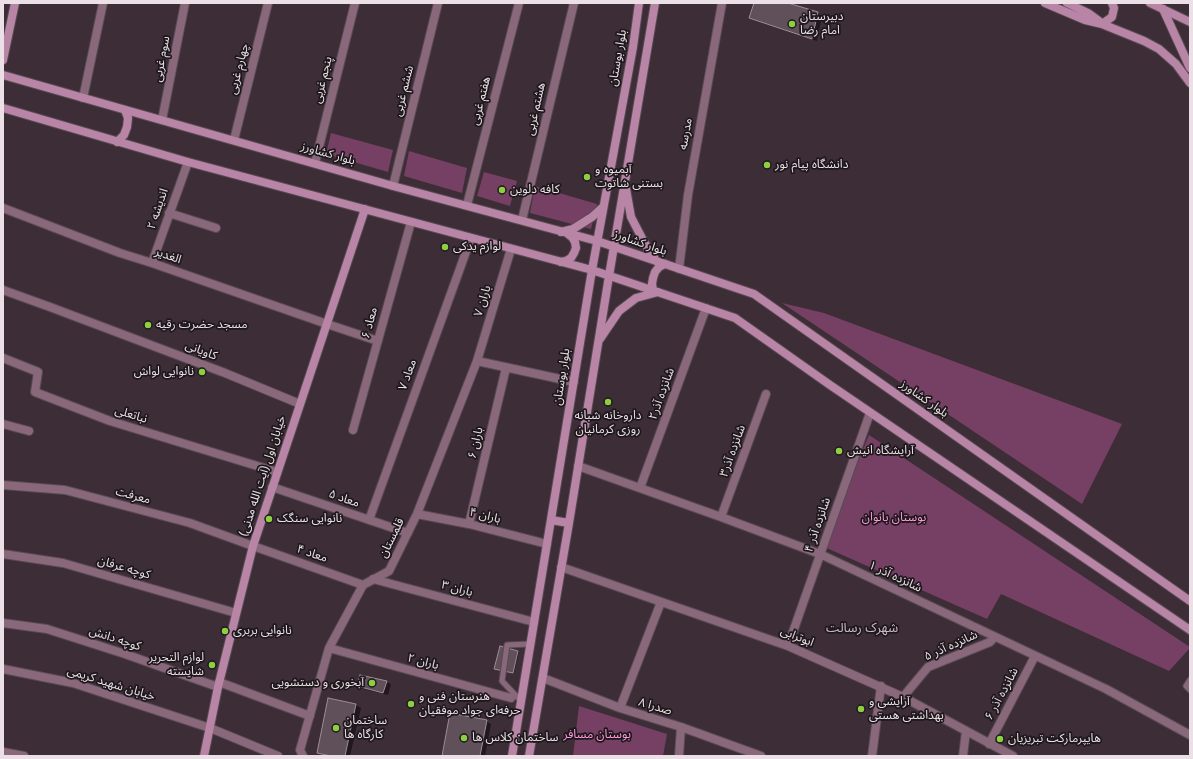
<!DOCTYPE html>
<html>
<head>
<meta charset="utf-8">
<style>
	body { margin:0 }
	#map { position:relative; width:1193px; height:759px; overflow:hidden; background:#3c2d36; font-family:"Varela Round",sans-serif }
	canvas { display:block }
	.frame { position:absolute; inset:0; border:4px solid #eae0e6; pointer-events:none }
</style>
</head>
<body>
<div id="map">
<canvas width="1193" height="759"></canvas>
<div class="frame"></div>
</div>
<script>
const c = document.querySelector('canvas').getContext('2d');
c.lineJoin = 'round';
function paint(path, color) { c.fillStyle = color; c.fill(path, 'evenodd'); }
const toPath = rows => new Path2D(rows.map(r => 'M' + r).join(''));
function strokePath(path, color, width, dash) { c.strokeStyle = color; c.lineWidth = width; c.lineCap = dash ? 'butt' : 'round'; c.setLineDash(dash || []); c.stroke(path); }
function write(font, color, halo, rows, align = 'center') {
  c.font = font + ' "Varela Round","Noto Sans Arabic",sans-serif'; c.lineWidth = 3.5; c.setLineDash([]); c.textBaseline = 'middle'; c.strokeStyle = halo; c.fillStyle = color; for (const [text, x, y, turn = 0] of rows) {
    c.save(); c.translate(x, y); c.rotate((+turn || 0) * Math.PI / 180); c.textAlign = isNaN(turn) ? turn : align; if (halo) c.strokeText(text, 0, 0); c.fillText(text, 0, 0); c.restore();
  }
}
const green = toPath([
	[331,133,393,150,388,172,326,154],
	[409,151,467,168,462,193,404,176],
	[484,172,517,181,510,206,477,196],
	[535,186,597,204,591,229,530,213],
	[782,303,824,313,1122,424,1082,504],
	[869,435,1190,647,1190,648,1169,671,1001,594,987,619,822,546],
	[579,706,667,734,663,756,573,756]
]);
const shadow = toPath([
	[755,3,784,3,817,13,822,16,817,41,755,20],
	[518,652,519,652,514,673,497,669],
	[386,682,391,684,388,695,363,689,358,686],
	[356,705,361,708,350,756,327,756,318,752],
	[486,721,491,724,485,756,443,756]
]);
const building = toPath([
	[754,3,788,3,818,12,812,39,749,18,754,3],
	[500,646,518,651,513,673,494,669,500,646],
	[360,675,387,681,383,693,357,686,360,675],
	[328,698,356,704,345,756,331,756,317,753,328,698],
	[450,713,487,720,480,756,442,756,450,713]
]);
const lane = toPath([
	[1190,680,1186,686,1190,690],
	[521,701,502,681,507,645,530,644]
]);
const street = toPath([
	[83,98,103,3],
	[162,120,185,3],
	[234,140,268,3],
	[315,163,355,3],
	[393,186,438,3],
	[467,205,519,3],
	[3,208,120,253,152,263,327,324,378,341],
	[169,213,216,228],
	[522,220,574,3],
	[152,263,188,162],
	[679,269,688,195,722,3],
	[3,290,50,307,225,373,300,404],
	[3,358,38,372,35,392,110,421,277,472],
	[477,361,574,382],
	[3,424,29,431],
	[353,430,411,222],
	[578,466,721,517,820,554,1106,689,1190,735],
	[3,485,65,490,190,523,253,546,363,585],
	[272,487,408,533],
	[640,488,706,308],
	[417,514,469,524,547,544],
	[721,517,766,394],
	[369,520,471,238],
	[469,524,506,368],
	[3,554,63,563,236,613],
	[561,567,788,646,903,697,1013,756],
	[373,579,534,622],
	[3,623,47,629,125,654,218,687],
	[788,646,870,413],
	[329,648,511,698],
	[3,669,73,683,210,728,278,756],
	[543,678,620,708,681,727,761,756],
	[219,682,310,716],
	[903,697,928,667,990,642,995,637],
	[620,708,661,602],
	[989,744,1035,656],
	[3,752,24,756],
	[303,756,300,750,329,648,363,585,389,571,417,514,477,361,511,249],
	[679,756,681,727],
	[872,756,881,686],
	[963,756,966,731]
]);
const secondary = toPath([
	[1045,3,1085,20,1102,24,1144,41,1159,49,1176,64,1190,83],
	[1067,3,1088,13,1099,21],
	[1150,3,1190,22],
	[1163,9,1190,68],
	[1102,24,1112,17,1114,8,1112,3],
	[3,60,15,3],
	[3,75,393,186,597,241,754,294,1190,601],
	[3,108,188,162,592,270,735,318,830,385,1190,630],
	[117,142,124,135,127,127,128,118,125,110],
	[626,189,631,217,644,242,656,261],
	[561,232,573,229,592,217,603,207],
	[561,262,566,261,571,258,574,253,576,248,575,242,572,237,568,234],
	[653,290,652,284,653,278,655,272,659,267,665,264],
	[600,339,619,311,636,298,658,292],
	[551,520,569,523],
	[204,756,218,687,253,546,365,209],
	[512,756,557,483,592,270,633,47,639,3],
	[529,756,569,523,609,276,655,3]
]);
const markers = [
	[792,24,4,"#8ece43"],
	[767,165,4,"#8ece43"],
	[587,177,4,"#8ece43"],
	[502,190,4,"#8ece43"],
	[445,247,4,"#8ece43"],
	[148,325,4,"#8ece43"],
	[202,372,4,"#8ece43"],
	[608,402,4,"#8ece43"],
	[839,451,4,"#8ece43"],
	[269,519,4,"#8ece43"],
	[225,631,4,"#8ece43"],
	[212,665,4,"#8ece43"],
	[372,683,4,"#8ece43"],
	[411,704,4,"#8ece43"],
	[861,709,4,"#8ece43"],
	[336,728,4,"#8ece43"],
	[464,738,4,"#8ece43"],
	[1000,739,4,"#8ece43"]
];
const poiNames = [
	["دبیرستان",800,17],
	["امام رضا",800,31],
	["دانشگاه پیام نور",775,165],
	["آبمیوه و",595,170],
	["بستنی شاتوت",595,184],
	["کافه دلوین",510,190],
	["لوازم یدکی",453,247],
	["مسجد حضرت رقیه",156,325],
	["نانوایی لواش",194,372,"right"],
	["داروخانه شبانه",608,416,"center"],
	["روزی کرمانیان",608,430,"center"],
	["آرایشگاه انیش",847,451],
	["نانوایی سنگک",277,519],
	["نانوایی بربری",233,631],
	["لوازم التحریر",204,658,"right"],
	["شایسته",204,672,"right"],
	["آبخوری و دستشویی",364,683,"right"],
	["هنرستان فنی و",419,697],
	["حرفه‌ای جواد موفقیان",419,711],
	["آرایشی و",869,702],
	["بهداشتی هستی",869,716],
	["ساختمان",344,721],
	["کارگاه ها",344,735],
	["ساختمان کلاس ها",472,738],
	["هایپرمارکت تبریزیان",1008,739]
];
const streetNames = [
	["بلوار بوستان",618,58,-80],
	["سوم غربی",162,59,-79],
	["چهارم غربی",239,69,-76],
	["پنجم غربی",323,80,-76],
	["ششم غربی",404,91,-76],
	["هفتم غربی",481,101,-76],
	["هشتم غربی",536,109,-77],
	["مدرسه",686,134,-80],
	["بلوار کشاورز",328,154,16],
	["اندیشه ۲",158,209,-71],
	["بلوار کشاورز",640,243,19],
	["الغدیر",168,256,19],
	["باران ۷",483,301,-73],
	["معاد ۶",370,323,-75],
	["کاویانی",201,351,21],
	["معاد ۷",408,375,-70],
	["بلوار بوستان",562,377,-81],
	["شانزده آذر۲",662,394,-70],
	["بلوار کشاورز",924,399,35],
	["نباتعلی",131,415,17],
	["باران ۶",476,443,-77],
	["شانزده آذر۳",733,451,-70],
	["خیابان اول (آیت الله مدنی)",263,476,-72],
	["معرفت",133,496,15],
	["معاد ۵",344,499,19],
	["باران ۴",485,516,14],
	["شانزده آذر ۴",818,525,-71],
	["قلمستان",392,538,-64],
	["معاد ۴",312,554,19],
	["کوچه عرفان",124,568,16],
	["شانزده آذر ۱",895,577,25],
	["باران ۳",457,589,15],
	["ابوترابی",797,637,22],
	["کوچه دانش",115,639,18],
	["شانزده آذر ۵",951,646,-24],
	["باران ۲",423,662,15],
	["خیابان شهید کریمی",111,684,17],
	["شانزده آذر ۶",1002,694,-62],
	["صدرا ۸",655,707,16]
];
const parkNames = [
	["بوستان بانوان",894,518],
	["بوستان مسافر",597,735]
];
const neighbourhoodNames = [
	["شهرک رسالت",862,629]
];
paint(green, '#754064');
paint(shadow, '#0007');
paint(building, '#60505a');
strokePath(building, '#9e8c97', 1);
strokePath(lane, '#584a52', 7);
strokePath(street, '#584a52', 10);
strokePath(secondary, '#584a52', 10);
strokePath(lane, '#89687c', 5);
strokePath(street, '#89687c', 8);
strokePath(secondary, '#b985a6', 8);
for (const [x, y, r, color] of markers) { const dot = new Path2D(); dot.arc(x, y, r, 0, 2 * Math.PI); c.fillStyle = color; c.fill(dot); strokePath(dot, '#1e181c', 1.5); }
write('12px', '#eae0e6', '#1e181c', poiNames, 'left');
write('12px', '#eae0e6', '#1e181c', streetNames);
write('12px', '#ff9add', '#1e181c', parkNames);
write('13px', '#cbb9c4', '#1e181c', neighbourhoodNames);
</script>
</body>
</html>
